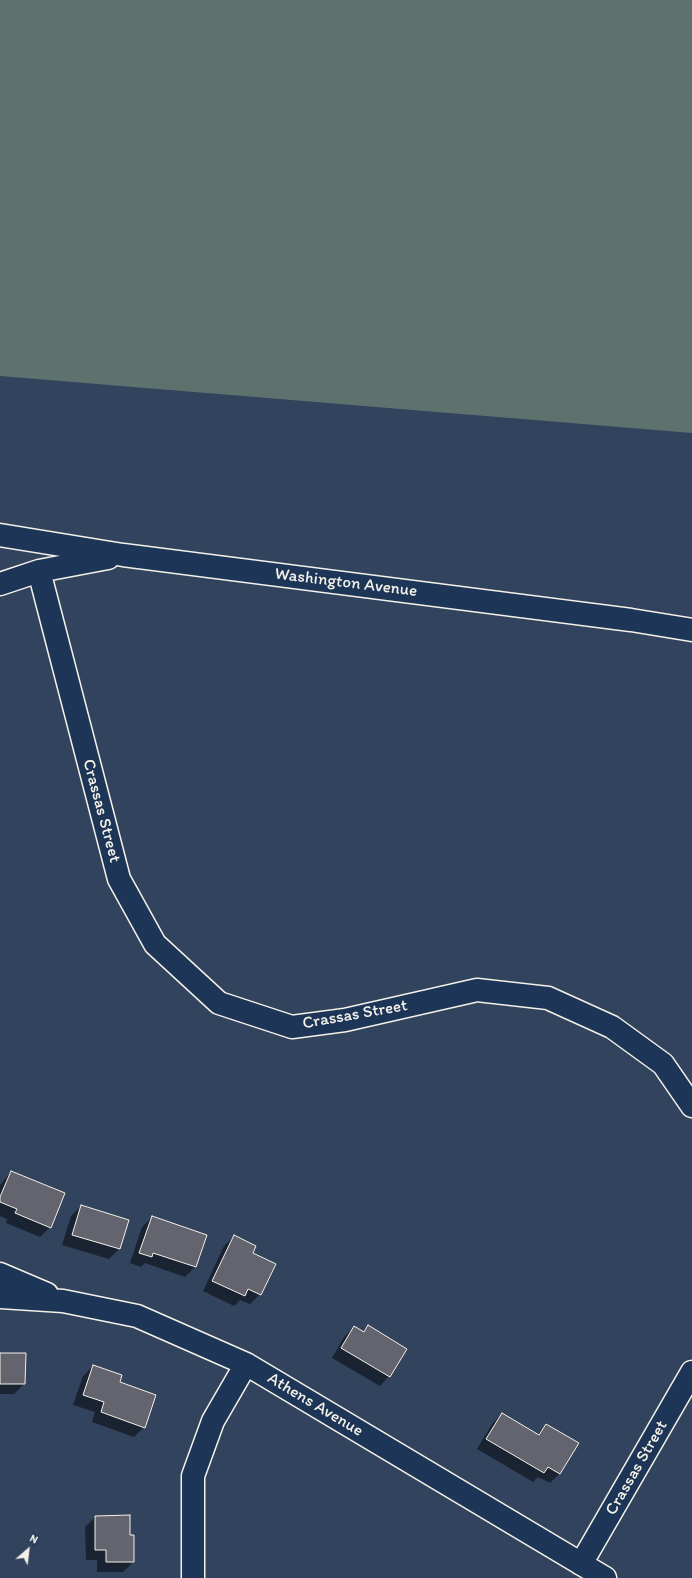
<!DOCTYPE html>
<html>
<head>
<meta charset="utf-8">
<style>
	body { margin:0 }
	#map { position:relative; width:692px; height:1578px; overflow:hidden; background:#32435e; font-family:Itim,sans-serif }
	canvas { display:block }
	.north { position:absolute; left:8px; top:1530px; width:40px; height:40px; -webkit-text-stroke:3px #1d3557; paint-order:stroke; rotate:28deg; font-size:11px; font-weight:700; line-height:16px; text-align:center; color:#f4f1e8 }
	.north::after { content:''; display:block; margin:auto; width:14px; height:18px; background:#f4f1e8; clip-path:polygon(50% 0,100% 100%,50% 72%,0 100%) }
</style>
</head>
<body>
<div id="map">
<canvas width="692" height="1578"></canvas>
<div class="north">N</div>
</div>
<script>
const c = document.querySelector('canvas').getContext('2d');
c.lineJoin = 'round';
function paint(path, color) { c.fillStyle = color; c.fill(path, 'evenodd'); }
const toPath = rows => new Path2D(rows.map(r => 'M' + r).join(''));
function strokePath(path, color, width, dash) { c.strokeStyle = color; c.lineWidth = width; c.lineCap = dash ? 'butt' : 'round'; c.setLineDash(dash || []); c.stroke(path); }
function write(font, color, halo, rows, align = 'center') {
  c.font = font + ' Itim,sans-serif'; c.lineWidth = 3; c.setLineDash([]); c.textBaseline = 'middle'; c.strokeStyle = halo; c.fillStyle = color; for (const [text, x, y, turn = 0] of rows) {
    c.save(); c.translate(x, y); c.rotate((+turn || 0) * Math.PI / 180); c.textAlign = isNaN(turn) ? turn : align; if (halo) c.strokeText(text, 0, 0); c.fillText(text, 0, 0); c.restore();
  }
}
const green = toPath([
	[0,0,692,0,692,433,0,376]
]);
const shadow = toPath([
	[11,1172,50,1227,40,1237,6,1223,7,1219,0,1216,0,1185],
	[81,1206,119,1249,109,1259,62,1245,71,1216],
	[152,1217,205,1235,195,1267,185,1277,145,1263,141,1267,130,1263,142,1227],
	[234,1236,251,1253,260,1294,250,1304,240,1300,234,1306,203,1291,224,1246],
	[354,1327,363,1332,368,1327,389,1376,380,1386,332,1358,344,1337],
	[0,1354,24,1384,14,1394,0,1394],
	[93,1366,118,1383,144,1427,134,1437,92,1422,95,1412,73,1405,83,1376],
	[502,1414,537,1435,546,1425,560,1473,550,1483,538,1477,533,1482,477,1449,492,1424],
	[95,1517,133,1562,123,1572,97,1572,97,1560,86,1560,85,1527]
]);
const building = toPath([
	[11,1171,65,1193,51,1228,15,1213,17,1209,0,1202,0,1197,11,1171],
	[81,1205,129,1220,120,1249,72,1235,81,1205],
	[152,1216,207,1235,196,1267,153,1253,152,1257,139,1253,152,1216],
	[234,1235,256,1246,253,1253,276,1264,261,1295,248,1289,245,1296,212,1281,234,1235],
	[368,1325,407,1349,390,1377,341,1348,354,1326,364,1332,368,1325],
	[0,1353,26,1353,25,1384,0,1384,0,1353],
	[93,1365,122,1375,120,1382,156,1395,145,1428,101,1412,104,1402,83,1395,93,1365],
	[502,1413,539,1435,546,1424,579,1443,560,1474,548,1467,544,1473,486,1439,502,1413],
	[130,1515,130,1535,134,1535,134,1562,106,1562,106,1550,95,1550,95,1516,130,1515]
]);
const minor = toPath([
	[0,535,123,555,631,620,692,630],
	[39,571,119,879,155,944,219,1003,292,1027,345,1020,477,990,548,998,612,1027,663,1064,692,1106],
	[0,584,39,571,108,558],
	[0,1274,47,1294],
	[0,1297,63,1301,137,1316,246,1364,605,1578],
	[581,1564,692,1372],
	[193,1578,193,1476,213,1421,246,1364]
]);
const streetNames = [
	["Washington Avenue",346,583,7],
	["Crassas Street",101,811,75],
	["Crassas Street",355,1015,-10],
	["Athens Avenue",315,1405,31],
	["Crassas Street",637,1468,-60]
];
paint(green, '#5e726d');
paint(shadow, '#0007');
paint(building, '#63646d');
strokePath(building, '#f4f1e8', 1);
strokePath(minor, '#f4f1e8', 25);
strokePath(minor, '#1d3557', 22);
write('17px', '#f4f1e8', '#1d3557', streetNames);
</script>
</body>
</html>
